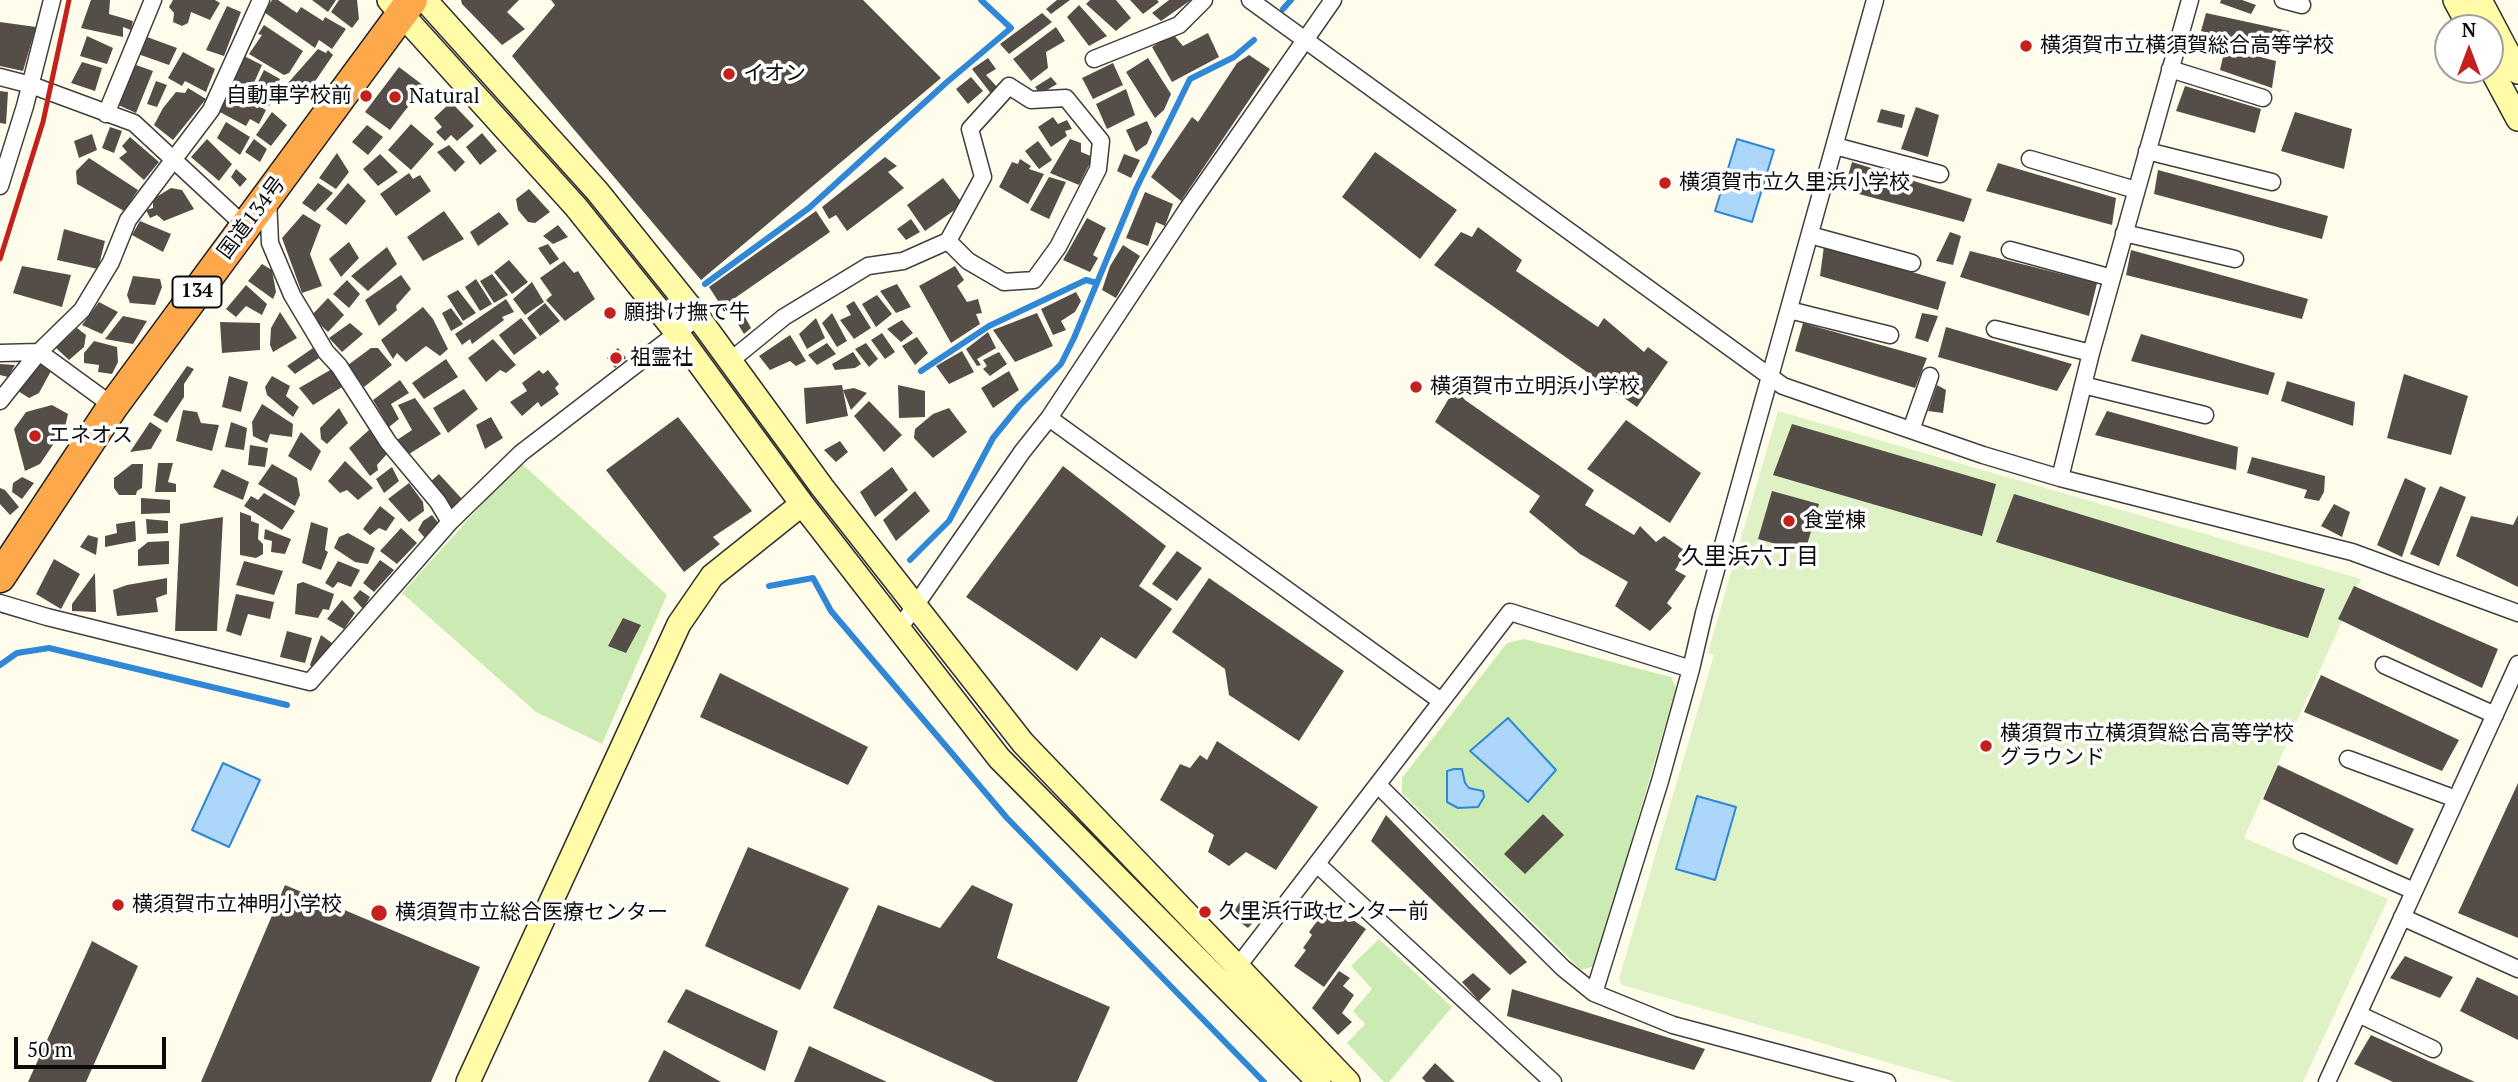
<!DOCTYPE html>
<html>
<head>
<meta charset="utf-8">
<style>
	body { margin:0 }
	#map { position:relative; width:2518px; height:1082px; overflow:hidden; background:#fffceb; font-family:"PT Serif",serif }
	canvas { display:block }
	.north { position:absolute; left:2434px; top:14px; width:70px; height:70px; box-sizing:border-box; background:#fff; border:2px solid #9e9e9e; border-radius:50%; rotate:0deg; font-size:19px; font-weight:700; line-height:28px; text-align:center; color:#0c0c0c }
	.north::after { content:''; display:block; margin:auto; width:24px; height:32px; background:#c4201c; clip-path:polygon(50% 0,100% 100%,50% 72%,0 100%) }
	.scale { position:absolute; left:14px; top:1037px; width:152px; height:32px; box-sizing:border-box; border:4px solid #0c0c0c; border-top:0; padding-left:9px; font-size:21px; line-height:24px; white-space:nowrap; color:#0c0c0c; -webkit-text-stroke:5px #fff; paint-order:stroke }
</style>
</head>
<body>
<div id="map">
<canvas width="2518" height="1082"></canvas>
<div class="north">N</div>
<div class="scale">50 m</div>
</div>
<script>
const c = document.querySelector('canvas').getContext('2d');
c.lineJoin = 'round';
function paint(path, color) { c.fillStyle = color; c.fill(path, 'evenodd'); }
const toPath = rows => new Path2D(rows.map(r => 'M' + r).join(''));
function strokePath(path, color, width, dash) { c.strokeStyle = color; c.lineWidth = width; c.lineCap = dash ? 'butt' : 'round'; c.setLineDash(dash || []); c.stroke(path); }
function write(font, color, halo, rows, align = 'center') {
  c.font = font + ' "PT Serif","Noto Sans JP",serif'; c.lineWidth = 7; c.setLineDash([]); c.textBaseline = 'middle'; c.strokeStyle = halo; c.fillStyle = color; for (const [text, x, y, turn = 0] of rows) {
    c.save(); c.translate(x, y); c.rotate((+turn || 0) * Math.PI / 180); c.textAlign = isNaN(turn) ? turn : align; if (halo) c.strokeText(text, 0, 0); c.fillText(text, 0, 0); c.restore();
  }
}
const green = toPath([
	[520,462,667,595,602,744,536,712,402,593],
	[1524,639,1671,677,1676,688,1595,966,1581,970,1402,793,1402,778,1507,643],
	[1379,939,1452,1007,1389,1082,1384,1082,1347,1043,1365,1024,1353,1011,1372,989,1351,966]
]);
const pitch = toPath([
	[1778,411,2361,579,2244,838,2388,899,2303,1082,1955,1082,1622,985,1619,979,1714,655,1708,652]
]);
const water = toPath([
	[1737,139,1774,150,1752,222,1715,211,1737,139],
	[1508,718,1556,770,1528,802,1470,751,1508,718],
	[223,763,260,780,229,847,192,830,223,763],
	[1454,769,1462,769,1465,783,1469,788,1483,791,1484,797,1478,807,1458,808,1447,802,1447,771,1454,769],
	[1697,796,1736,807,1715,880,1676,869,1697,796]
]);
const stream = toPath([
	[1283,9,1291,0],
	[705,284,809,208,947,82,1011,28,981,0],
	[921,371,989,326,1086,280,1097,283],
	[910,560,949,521,993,438,1019,406,1061,364,1074,338,1136,189,1190,79,1234,57,1254,40],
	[769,586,813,578,831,611,1007,818,1264,1082],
	[0,665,17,653,49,648,287,705]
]);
const building = toPath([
	[91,0,110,0,109,14,133,21,131,30,123,27,123,37,81,28],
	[173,0,215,0,220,3,210,20,191,12,188,23,182,26,173,22,174,13,169,7],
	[272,0,278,0,297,13,301,7,323,21,325,17,346,29,332,49,319,40,315,48,264,12],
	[312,0,336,0,328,12],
	[339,0,357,0,359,19,352,28,331,12],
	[461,0,519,0,507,12,525,29,502,45,462,4],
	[551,0,863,0,941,78,701,280,512,56,555,5],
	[1057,0,1070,0,1051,14,1046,9],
	[1090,0,1116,0,1131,18,1116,31,1086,4],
	[1130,0,1157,0,1159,2,1143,14],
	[1169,0,1191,0,1161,21,1152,13],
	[2221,0,2242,0,2256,5,2251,14,2220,3],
	[1079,5,1107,36,1089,46,1067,17],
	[227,6,241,12,224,56,206,50],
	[1042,13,1052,22,1009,54,1000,44],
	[2206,13,2289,31,2286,53,2201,31],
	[0,22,36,27,23,71,0,66],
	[264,25,303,51,289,73,284,75,249,54,262,35,258,34],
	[1056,27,1065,41,1046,52,1048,68,1031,81,1013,59],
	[1208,33,1219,57,1172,82,1152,47,1173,34,1183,46],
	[87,36,113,48,107,64,80,56],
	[147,37,177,48,169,65,138,54],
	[2225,48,2276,61,2272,88,2220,70],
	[318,49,326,53,328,50,333,55,303,99,291,92,288,83],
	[183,52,215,69,206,92,185,81,182,86,168,78],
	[1249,55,1270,69,1181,201,1151,177,1192,117,1198,122,1237,63],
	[244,56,262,65,249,94,231,85],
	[988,58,996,69,986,75,999,89,992,95,972,69],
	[1148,58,1171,94,1164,110,1155,118,1126,72],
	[82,62,102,68,95,91,71,83],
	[1113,63,1123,85,1093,99,1082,78],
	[136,65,153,71,136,113,116,104],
	[399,67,424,86,390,130,365,112],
	[264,70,280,79,276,88,280,89,275,101,271,100,269,106,250,98],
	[971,77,983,91,968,104,956,89],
	[1051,77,1057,84,1040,94,1035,87],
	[156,81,167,85,157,107,147,104],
	[2185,86,2261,109,2255,133,2176,111],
	[188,88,206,99,173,140,154,125,163,108,176,92,185,93],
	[1126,89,1135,115,1107,129,1096,104],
	[0,91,8,92,6,124,0,123],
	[231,91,266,110,259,124,250,119,246,126,218,111],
	[451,102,474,126,457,141,451,135,445,141,436,132,442,127,434,118],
	[1916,107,1939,115,1928,157,1901,149],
	[1881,109,1905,115,1902,128,1877,122],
	[272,112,287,125,271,146,256,135],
	[2295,112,2352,129,2344,169,2281,151],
	[1053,117,1058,124,1067,120,1072,129,1065,131,1067,136,1051,147,1038,127],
	[1147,121,1152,132,1147,144,1136,152,1126,130],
	[226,122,250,137,240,155,217,138],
	[411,124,434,144,411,170,388,150],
	[367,125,383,137,368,155,352,142],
	[110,127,122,131,114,153,102,148],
	[482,133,497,151,480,165,466,147],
	[92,134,97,150,79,158,74,141],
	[130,137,159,162,144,180,119,158,127,152,122,146],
	[207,139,232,164,219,181,191,157],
	[254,139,267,149,260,162,245,152],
	[1070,139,1081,143,1081,152,1093,157,1079,185,1050,173],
	[1038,141,1052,160,1039,169,1025,151],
	[449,145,465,162,455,172,437,152],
	[1375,152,1457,210,1420,259,1342,197],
	[337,153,349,172,336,189,319,178],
	[380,154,398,172,378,186,363,169],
	[1124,154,1140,160,1131,178,1117,171],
	[885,157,897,166,888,172,904,188,847,231,836,215,829,219,822,207],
	[89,158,138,190,124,211,77,184,76,171],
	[1020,159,1031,166,1029,169,1044,174,1028,204,999,187,1012,162,1018,164],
	[1852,162,1972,199,1964,222,1844,190],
	[1998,163,2116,198,2112,225,1986,191],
	[236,169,247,179,240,187,231,177],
	[2158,170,2328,216,2322,239,2154,194],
	[409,173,413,179,420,175,431,191,396,216,380,194],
	[1049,177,1066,182,1049,219,1030,210],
	[943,178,963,204,925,231,907,205],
	[318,183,333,193,315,212,302,203],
	[348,183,366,201,346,225,326,209],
	[171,188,182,190,194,209,164,221,157,215,150,218,146,210,153,208,153,199],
	[529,189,550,212,535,223,528,222,518,210,516,199],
	[1145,192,1173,204,1165,226,1156,222,1148,246,1126,238],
	[444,211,464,239,423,261,407,237],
	[816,211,830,232,722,307,709,287],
	[499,212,509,224,478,246,470,232],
	[303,214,321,225,310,254,322,286,302,293,282,238],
	[1087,218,1106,228,1093,255,1098,258,1090,272,1063,260],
	[911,219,920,232,906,240,897,229],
	[140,221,171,234,163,252,132,235],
	[558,225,568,237,553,244,543,236],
	[1478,227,1522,260,1516,271,1598,327,1604,318,1644,352,1648,347,1668,362,1637,407,1434,265,1461,232,1472,237],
	[64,229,105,241,98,269,57,260],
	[1950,232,1961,236,1953,265,1936,261],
	[349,242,359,258,341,277,329,259],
	[548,244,559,259,550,265,538,248],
	[1123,245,1140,256,1116,298,1102,290,1110,266],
	[1824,246,1946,282,1938,310,1820,276],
	[387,247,397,264,368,291,351,276],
	[2131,250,2308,299,2302,319,2126,275],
	[1970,251,2097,283,2089,316,1960,277],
	[509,260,528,282,512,294,494,272],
	[564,261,574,273,578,271,595,299,565,321,546,300,552,295,540,278],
	[262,264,272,270,276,292,273,299,248,281],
	[22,266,71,275,62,307,13,293],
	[955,266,964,280,957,286,967,302,978,299,982,313,976,314,980,324,951,343,919,286],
	[492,274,508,295,494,303,480,281],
	[401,275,411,289,396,306,397,310,379,326,365,300],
	[133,276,160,279,162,287,155,305,130,303,127,295],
	[476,279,492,304,480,311,465,287],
	[347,280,360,294,349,308,333,294],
	[532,282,544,302,525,315,513,299],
	[897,284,911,307,896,313,880,291],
	[246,285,267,304,262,315,246,306,236,317,226,309],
	[458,290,476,313,463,321,447,296],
	[1076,292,1081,301,1075,312,1061,321,1066,330,1053,335,1041,309],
	[877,295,892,314,876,327,862,304],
	[328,298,344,315,328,332,311,316],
	[506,299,514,312,502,317,504,320,472,344,470,339,462,345,455,334],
	[854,301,871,328,854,339,840,320,851,315,846,306],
	[99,302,118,312,102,334,82,325],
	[545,303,560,321,540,336,527,318],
	[423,307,433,319,448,349,440,356,426,346,406,362,397,353,393,359,381,340],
	[451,308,463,324,451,331,442,313],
	[280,312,297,338,273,352,270,345,271,328],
	[832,313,847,341,837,347,822,323],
	[1037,313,1053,346,1015,362,993,330],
	[1922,313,1938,316,1928,342,1915,338],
	[123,316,147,321,133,344,105,339],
	[745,317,751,328,744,334,736,321],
	[521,318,537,338,514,355,499,335],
	[816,318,825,338,807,349,799,334],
	[902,320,913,333,901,342,887,329],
	[220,322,260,323,260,350,222,353],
	[350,323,363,334,342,352,329,338],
	[1803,323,1927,358,1915,388,1795,351],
	[1946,327,2072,364,2057,391,1938,357],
	[77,328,86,335,84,347,69,360,56,348],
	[988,332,996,348,977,359,981,365,977,366,966,349],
	[882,333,895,352,885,359,871,340],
	[2141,334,2275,373,2268,395,2131,361],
	[790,335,806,361,796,366,790,361,770,370,759,356],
	[917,337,928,353,915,365,902,346],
	[493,339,516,365,506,373,500,370,486,382,468,358],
	[94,341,117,347,118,362,112,374,98,372,99,365,84,363,84,353],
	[827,343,836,354,817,365,808,355],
	[866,343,878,359,869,367,855,349],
	[313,348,319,358,295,374,287,366],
	[371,348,378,348,392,365,364,387,348,365],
	[618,348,626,358,615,368,607,358],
	[962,351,974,372,949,384,936,366],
	[853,352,861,364,855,368,835,370,832,364],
	[999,352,1007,364,990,376,983,369,987,366,983,360],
	[446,359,458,377,424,399,412,383],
	[39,363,51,371,39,393,29,398,18,391],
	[0,364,15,365,8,377,0,375],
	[187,366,194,369,184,384,184,397,167,423,153,415],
	[332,369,342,387,313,405,299,388],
	[539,370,543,374,548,370,559,384,555,388,559,394,541,407,538,402,522,416,510,402,527,391,522,383],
	[1009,371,1019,390,993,408,981,388],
	[2404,374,2468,396,2451,455,2387,438],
	[229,376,248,382,241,412,222,407],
	[272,376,290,386,286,396,299,407,293,417,267,395,265,387],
	[400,380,409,393,391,404,399,419,389,427,373,400],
	[2287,381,2355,402,2353,426,2281,401],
	[842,385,843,390,854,388,867,393,851,410,843,390,848,416,806,424,804,388],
	[898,385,925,391,925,417,899,418],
	[1937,385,1946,390,1943,413,1928,411],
	[1455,388,1465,400,1594,490,1585,505,1634,535,1640,526,1656,542,1664,536,1687,552,1675,570,1686,576,1667,603,1672,608,1650,631,1615,606,1628,582,1580,554,1529,512,1540,496,1435,422],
	[464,389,478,409,448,433,433,408],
	[415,398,441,434,409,454,397,440,412,430,398,405],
	[869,401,902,435,884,452,854,416],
	[262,404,293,424,292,437,270,434,267,443,253,436,252,422],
	[52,405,68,414,65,427,40,464,25,471,14,429,26,412],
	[339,408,348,423,327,444,321,439,320,428],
	[949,408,967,432,933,458,914,438,915,429,933,414],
	[183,410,197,412,201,423,219,425,212,451,176,441],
	[2107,411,2238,447,2236,470,2095,435],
	[491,417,503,438,485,449,476,425],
	[678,417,752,511,713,537,720,544,684,572,606,470],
	[1626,420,1701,473,1670,523,1587,469],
	[150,422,162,430,151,449,130,452],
	[231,422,247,428,244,450,225,447],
	[1792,424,1996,484,1982,536,1773,475],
	[369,430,387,454,377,465,378,470,370,476,349,448],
	[301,432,321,451,311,471,288,456],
	[840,441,848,452,836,462,824,450],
	[250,445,268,448,265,467,248,465],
	[2252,457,2325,476,2324,492,2319,501,2304,498,2307,490,2247,473],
	[345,461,373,488,358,500,347,490,340,493,328,481],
	[158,463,173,463,168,482,176,484,176,492,155,492],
	[132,464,143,464,142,488,137,491,136,495,119,495,114,488,114,478],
	[272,464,297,478,300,495,295,506,258,484],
	[1063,466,1166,546,1139,586,1172,609,1136,659,1101,637,1077,671,966,597],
	[392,467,399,481,384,493,376,479],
	[892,467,908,490,875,517,860,492],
	[222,469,249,482,243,500,213,487],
	[439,474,462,499,451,509,429,483],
	[22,477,34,483,22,499,12,492,13,483],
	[2405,478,2426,488,2402,557,2377,545],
	[409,483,423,502,424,511,409,522,388,499],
	[2440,486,2466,497,2439,566,2410,554],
	[0,488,5,490,19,507,10,515,0,504],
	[915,491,930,511,896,541,883,520],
	[1772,491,1819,504,1805,552,1758,539],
	[264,493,295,511,282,530,244,506,251,496,258,500],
	[2014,494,2325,589,2308,638,1996,542],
	[141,498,170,500,170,513,141,514],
	[2334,504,2350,512,2342,537,2321,526],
	[380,506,395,518,386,531,379,528,370,535,363,529],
	[240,512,251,516,251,521,259,524,258,539,263,544,263,554,256,558,240,555],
	[432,515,440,525,425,538,418,530,423,521],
	[2518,515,2518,587,2456,556,2471,516,2513,525],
	[223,517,217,631,175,631,180,524],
	[146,519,168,521,168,533,147,534],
	[135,521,136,541,105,547,105,536,117,533,116,524],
	[311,522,328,528,325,550,328,552,321,570,302,563],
	[401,528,417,543,397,564,380,551],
	[265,529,291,539,285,554,271,552,272,541,264,539],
	[348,533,375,548,368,564,355,562,334,548,339,537],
	[88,535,98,538,96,555,80,547],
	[169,541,169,564,138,566,138,550,148,542],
	[1177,551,1202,568,1177,601,1152,584],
	[54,559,80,574,61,609,36,594],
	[380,560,394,570,374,592,363,583],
	[244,561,283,571,274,595,236,585],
	[338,561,360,570,351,587,338,582,333,588,325,583],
	[95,573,96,612,72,611,72,604],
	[167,578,167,594,156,598,158,612,117,616,113,590,127,585],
	[1209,578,1344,671,1299,741,1229,695,1225,669,1172,632],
	[303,582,334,594,329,610,323,609,318,618,295,614,297,584],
	[2354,586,2498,649,2482,688,2338,619],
	[360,590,370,597,363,609,353,598],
	[236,594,274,602,270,619,248,614,241,636,226,631],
	[342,600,355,613,344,629,327,619],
	[623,618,641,625,626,653,608,646],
	[287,631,312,638,305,663,280,657],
	[321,635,332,643,313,669,310,665],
	[720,673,868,747,848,785,700,717],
	[2321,675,2459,740,2442,771,2304,712],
	[1217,741,1318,807,1276,870,1246,852,1229,866,1208,852,1214,835,1160,800,1180,764,1190,768,1200,755,1207,760],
	[2278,765,2414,829,2397,865,2263,799],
	[2518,783,2518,938,2458,913],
	[1543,814,1564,835,1525,874,1504,854],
	[1386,815,1527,962,1510,975,1371,841],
	[748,847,849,888,800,990,705,946],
	[285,885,480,967,431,1082,201,1082],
	[972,885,1013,904,997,958,1110,1007,1077,1082,995,1082,833,1008,878,905,940,928],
	[1243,897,1262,913,1248,928,1231,916],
	[1330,904,1366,929,1324,987,1294,966,1306,950,1303,948,1312,935,1309,932],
	[92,941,138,966,86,1082,28,1082],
	[2405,956,2453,977,2440,998,2390,978],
	[1339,971,1350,978,1343,986,1354,995,1342,1013,1352,1022,1338,1035,1312,1008],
	[1473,973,1491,989,1479,1001,1462,982],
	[2477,977,2518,996,2518,1040,2460,1011],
	[686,989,778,1031,765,1071,667,1022],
	[1512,989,1705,1049,1694,1070,1507,1016],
	[2371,1035,2475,1082,2393,1082,2354,1064],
	[809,1046,887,1082,794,1082],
	[664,1050,721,1082,648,1082],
	[1435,1063,1455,1082,1426,1082,1422,1078]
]);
const street = toPath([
	[1250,0,1783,386,1983,455,2060,478,2352,552,2518,613],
	[2283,0,2302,5],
	[1094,59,1179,25,1204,0],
	[2170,69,2263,98],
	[0,77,31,85,134,123,246,227],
	[106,114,153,0],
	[1835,146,1940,174],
	[2147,151,2272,182],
	[2030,159,2136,190],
	[0,186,25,106,52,0],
	[268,198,270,243,292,295,326,352,339,366,388,442,438,502,450,522],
	[2124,233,2235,259],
	[1810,235,1912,263],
	[2010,250,2112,278],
	[1789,310,1890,335],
	[1995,329,2091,353],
	[0,353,39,352,113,406],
	[730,361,784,317,868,266,903,261,948,241,983,177,970,129,1009,86,1031,100,1066,98,1101,141,1098,169,1058,247,1034,280,1004,282,968,261,948,241],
	[2083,385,2205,415],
	[0,401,39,352,82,310,111,262,128,220,211,110,261,0],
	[1049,418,1441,701],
	[1911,430,1930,376],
	[2060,478,2091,353,2190,0],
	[0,603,47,617,310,682,450,522,521,453,698,317],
	[899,629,1022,452,1049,418,1188,208,1333,0],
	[2384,665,2495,715],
	[2348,759,2456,799],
	[1378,785,1563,968,1594,993,1673,1025,1887,1082],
	[2302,842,2414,891],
	[1317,864,1553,1082],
	[2402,917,2518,969],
	[1232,974,1510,612,1691,669],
	[1594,993,1660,781,1691,669,1704,613,1875,0],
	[2358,1014,2433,1049],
	[2327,1082,2518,664]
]);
const secondary = toPath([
	[389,0,576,207,677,333,802,504,999,758,1319,1082],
	[425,0,597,191,698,317,822,487,1023,743,1348,1082],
	[2455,0,2470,28],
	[2480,0,2518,72],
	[2490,67,2518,119],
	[468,1082,679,624,712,576,802,504]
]);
const highway = toPath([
	[0,577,113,406,412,0]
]);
const rail = toPath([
	[0,259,43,122,69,0]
]);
const markers = [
	[2026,46,7,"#c4201c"],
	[729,74,7,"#c4201c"],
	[366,96,7,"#c4201c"],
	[395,97,7,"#c4201c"],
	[1665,183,7,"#c4201c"],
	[610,313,7,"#c4201c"],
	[616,358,7,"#c4201c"],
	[1416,387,7,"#c4201c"],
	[35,436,7,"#c4201c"],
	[1789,521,7,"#c4201c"],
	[1986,746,7,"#c4201c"],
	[118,905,7,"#c4201c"],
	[1205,912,7,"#c4201c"],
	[379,913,9,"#c4201c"]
];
const shields = [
	[197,292,49]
];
const shieldNames = [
	["134",197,292]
];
const poiNames = [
	["横須賀市立横須賀総合高等学校",2040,46],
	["イオン",743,74],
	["自動車学校前",352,96,"right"],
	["Natural",409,97],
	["横須賀市立久里浜小学校",1679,183],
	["願掛け撫で牛",624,313],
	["祖霊社",630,358],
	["横須賀市立明浜小学校",1430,387],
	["エネオス",49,436],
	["食堂棟",1803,521],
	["横須賀市立横須賀総合高等学校",2000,734],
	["グラウンド",2000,758],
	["横須賀市立神明小学校",132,905],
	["久里浜行政センター前",1219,912],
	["横須賀市立総合医療センター",395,913]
];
const streetNames = [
	["国道134号",252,218,-53]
];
const neighbourhoodNames = [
	["久里浜六丁目",1750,557]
];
paint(green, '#ccebb3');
paint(pitch, '#dff2c5');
paint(water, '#acd7fa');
strokePath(water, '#2f87d5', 2);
strokePath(stream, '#2f87d5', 6);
paint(building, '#554e48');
strokePath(street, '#3f3f3f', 19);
strokePath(secondary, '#2e2e2e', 26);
strokePath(highway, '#1d1d1d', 33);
strokePath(street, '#fff', 16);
strokePath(secondary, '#fffba6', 23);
strokePath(highway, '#fda94b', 30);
strokePath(rail, '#c4201c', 5);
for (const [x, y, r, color] of markers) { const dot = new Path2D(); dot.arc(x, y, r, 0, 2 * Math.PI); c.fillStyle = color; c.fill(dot); strokePath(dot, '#fff', 2.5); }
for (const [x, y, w] of shields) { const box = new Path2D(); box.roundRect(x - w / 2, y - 15.5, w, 31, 5); c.fillStyle = '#fff'; c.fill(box); strokePath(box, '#0c0c0c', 2); }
write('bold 19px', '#0c0c0c', null, shieldNames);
write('21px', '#0c0c0c', '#fff', poiNames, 'left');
write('21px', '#0c0c0c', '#fff', streetNames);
write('23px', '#0c0c0c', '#fff', neighbourhoodNames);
</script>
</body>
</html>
